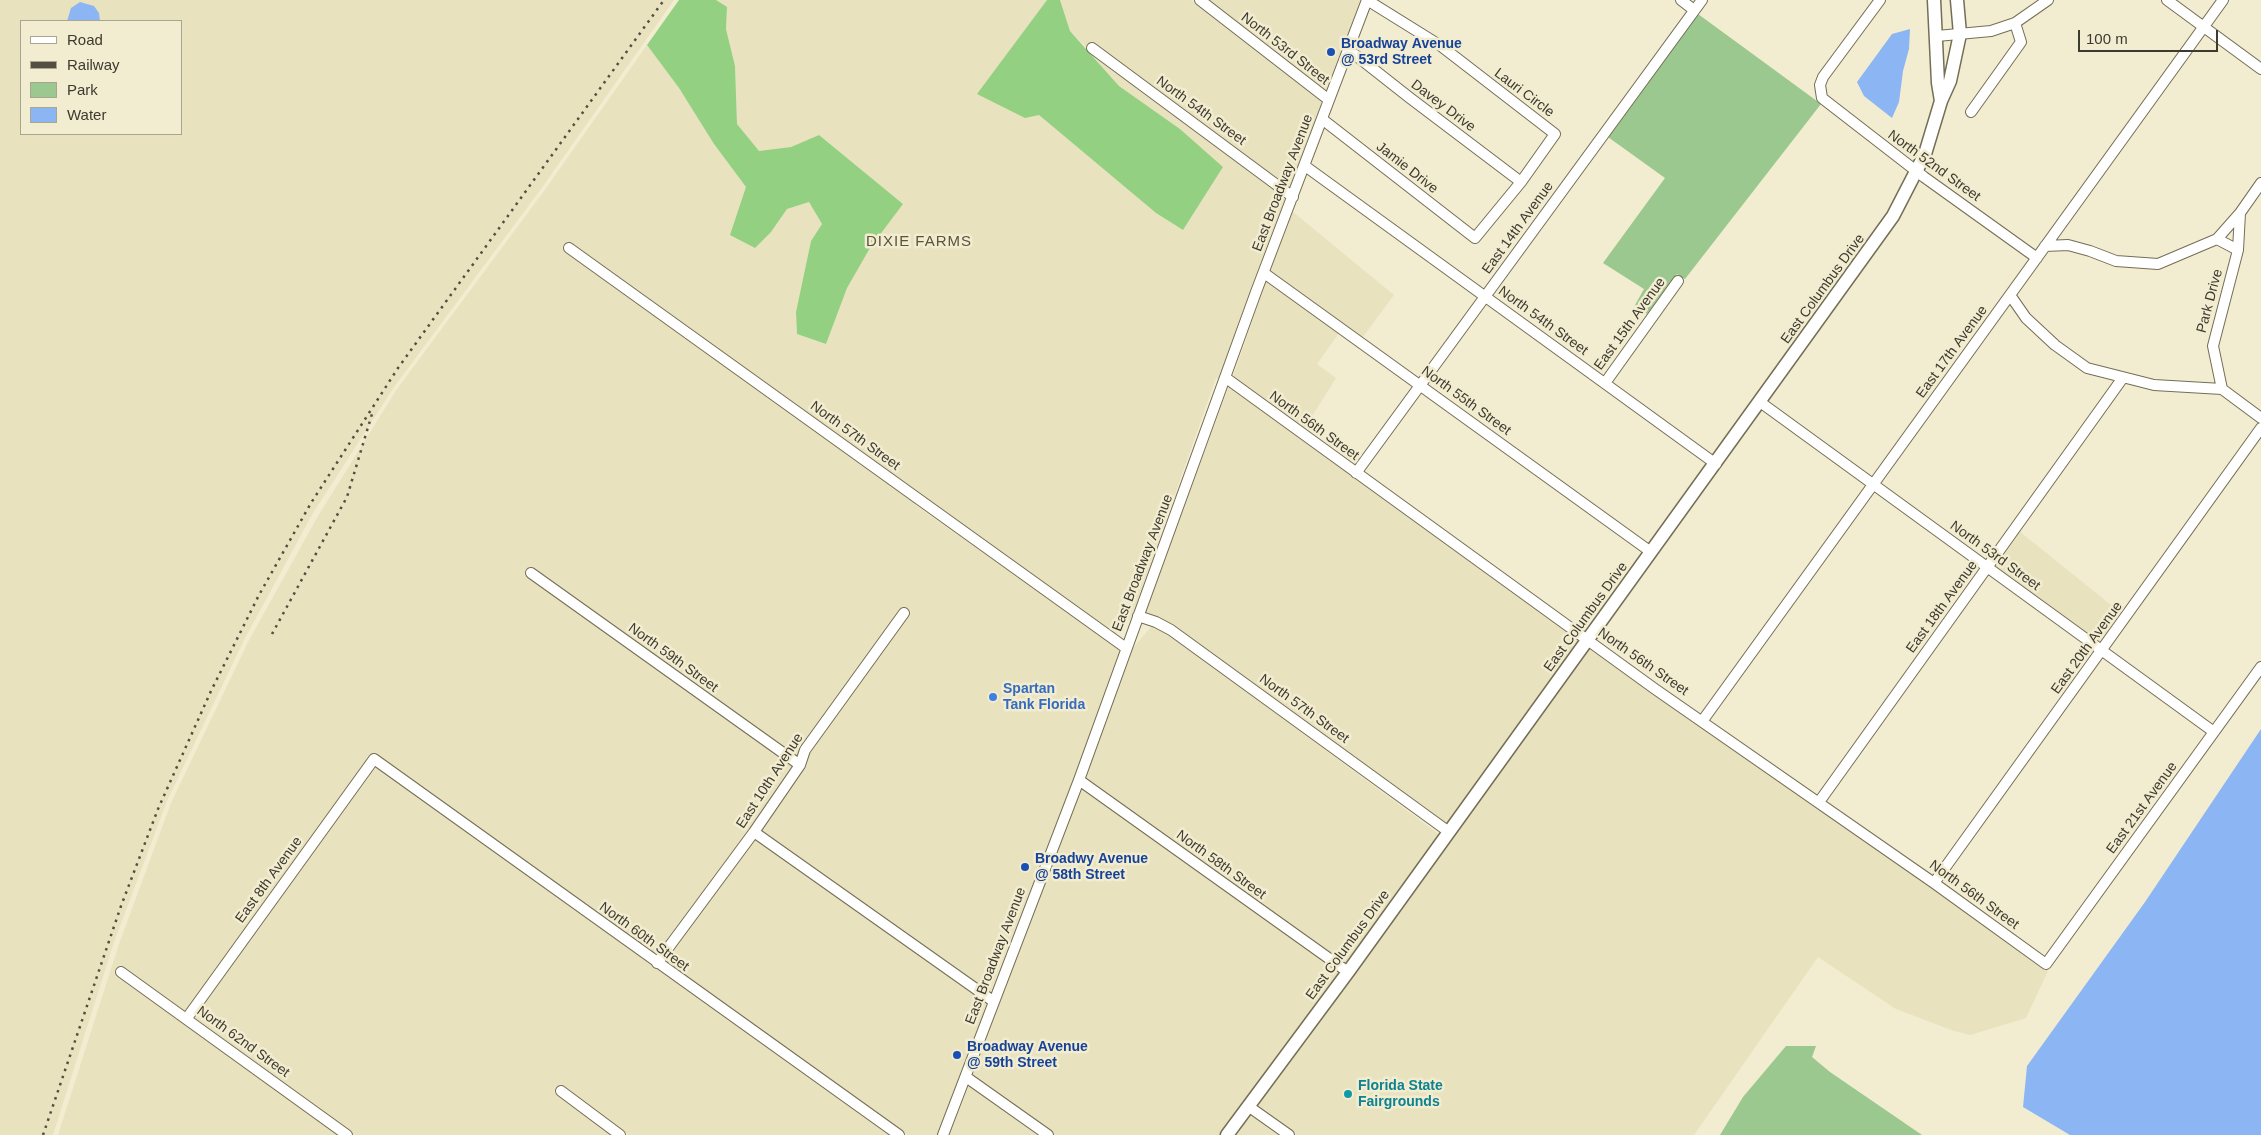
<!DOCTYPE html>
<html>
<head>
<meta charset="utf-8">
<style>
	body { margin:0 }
	#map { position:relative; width:2261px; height:1135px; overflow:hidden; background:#f2ecd0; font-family:Arial,sans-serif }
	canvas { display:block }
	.legend { position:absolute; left:20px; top:20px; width:162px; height:115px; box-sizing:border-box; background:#f2ecd0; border:1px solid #aaa590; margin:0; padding:6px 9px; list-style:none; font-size:15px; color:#3d3a2f }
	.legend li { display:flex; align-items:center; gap:10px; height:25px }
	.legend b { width:25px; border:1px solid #aaa590 }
	.scale { position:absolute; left:2078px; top:30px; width:140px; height:22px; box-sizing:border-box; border:2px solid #3d3a2f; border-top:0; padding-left:6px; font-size:15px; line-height:18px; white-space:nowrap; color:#3d3a2f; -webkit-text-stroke:4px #f2ecd0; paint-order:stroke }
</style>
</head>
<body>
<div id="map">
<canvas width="2261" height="1135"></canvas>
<ul class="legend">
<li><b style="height:6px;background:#fff"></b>Road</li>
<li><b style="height:6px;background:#524f42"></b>Railway</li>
<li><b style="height:14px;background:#9bc88e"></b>Park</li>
<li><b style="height:14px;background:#8cb6f3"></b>Water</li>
</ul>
<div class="scale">100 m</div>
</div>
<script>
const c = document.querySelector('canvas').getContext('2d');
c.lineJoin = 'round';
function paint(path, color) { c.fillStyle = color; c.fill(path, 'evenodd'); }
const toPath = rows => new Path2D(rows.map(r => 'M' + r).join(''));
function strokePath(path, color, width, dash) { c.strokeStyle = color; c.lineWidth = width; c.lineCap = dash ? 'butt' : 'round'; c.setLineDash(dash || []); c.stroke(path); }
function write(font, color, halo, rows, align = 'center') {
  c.font = font + ' Arial,sans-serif'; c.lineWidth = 5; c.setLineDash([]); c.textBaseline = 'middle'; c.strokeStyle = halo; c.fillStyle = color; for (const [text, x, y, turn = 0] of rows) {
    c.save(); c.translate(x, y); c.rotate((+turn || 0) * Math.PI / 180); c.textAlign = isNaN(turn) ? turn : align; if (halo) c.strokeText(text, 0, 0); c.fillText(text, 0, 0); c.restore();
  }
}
const built = toPath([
	[0,0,674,0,541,189,394,387,313,513,244,640,167,801,114,942,53,1135,0,1135],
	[21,21,181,21,181,134,21,134],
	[716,0,1047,0,978,94,1039,115,1156,213,1183,230,1223,167,1180,129,1119,86,1091,54,1287,198,1257,274,1220,380,1216,378,1132,616,1116,634,567,241,562,248,916,503,915,505,1120,649,1074,777,990,993,761,831,807,765,810,753,911,612,902,606,801,747,797,757,530,566,524,574,792,766,749,829,655,956,372,753,185,1011,120,965,114,973,339,1135,58,1135,119,944,171,803,248,642,318,516,397,389,544,191,647,45,679,88,714,144,746,187,771,232,787,209,809,202,822,224,811,241,796,312,797,334,826,344,847,288,870,248,903,204,819,135,791,147,759,152,737,124,735,66,726,29,727,8],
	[1060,0,1192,0,1323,102,1290,189,1091,41,1086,47,1070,31],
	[1208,0,1361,0,1327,92],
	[1293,212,1394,295,1362,338,1270,272],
	[1266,281,1339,333,1317,364,1336,378,1304,429,1233,377],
	[1229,386,1580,641,1447,824,1174,626,1145,613],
	[2019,531,2121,613,2100,644,1994,567],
	[1152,626,1169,635,1227,677,1440,835,1346,965,1085,779,1131,650],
	[1589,647,2048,971,2026,1018,1970,1035,1954,1031,1896,1009,1818,957,1694,1135,1297,1135,1256,1105],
	[376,767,654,967,891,1135,628,1135,560,1084,554,1092,612,1135,355,1135,194,1017],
	[1082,788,1340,972,1220,1135,1056,1135,972,1076,998,1004],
	[755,839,987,1003,937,1135,908,1135,664,962],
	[969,1085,1040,1135,949,1135],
	[1250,1113,1281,1135,1234,1135]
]);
const green = toPath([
	[1698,14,1821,104,1685,279,1677,274,1647,314,1635,305,1644,289,1603,263,1665,178,1608,137],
	[1786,1046,1816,1046,1812,1057,1830,1072,1922,1135,1720,1135,1743,1097]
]);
const forest = toPath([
	[679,0,716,0,727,7,726,29,735,66,737,124,759,151,791,147,819,135,903,204,870,248,847,288,826,344,797,334,796,312,811,241,822,224,809,202,787,209,771,232,755,248,730,235,746,187,714,144,679,88,647,45],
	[1047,0,1060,0,1070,31,1119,86,1180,129,1223,167,1183,230,1156,213,1039,115,1025,118,977,94]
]);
const water = toPath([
	[80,2,94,6,99,13,100,21,67,21,71,8],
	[1910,29,1909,49,1903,71,1899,102,1892,118,1864,96,1857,82,1892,34],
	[2261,729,2261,1135,2070,1135,2023,1107,2027,1066,2145,902]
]);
const minor = toPath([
	[1200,0,1329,100],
	[1681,0,1694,10],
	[1880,0,1823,77,1820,85,1822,98,1924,177,2037,258],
	[2167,0,2261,69],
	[1937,36,1991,31,2015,23,2048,0],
	[1092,48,1293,197],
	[1349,50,1410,98,1521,182],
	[1971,112,2021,42,2015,23],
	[1322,119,1475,238,1521,182,1555,134,1441,46,1367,0],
	[1305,166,1716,464],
	[2217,239,2238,250],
	[2045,246,2068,245,2090,251,2116,261,2158,264,2217,239,2240,213,2261,183],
	[569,248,1126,648],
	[1264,273,1651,552],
	[2010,295,2026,318,2055,345,2087,368,2154,385,2222,389,2261,418],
	[1226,378,1655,689,1934,883,2046,964,2261,667],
	[1605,383,1678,281],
	[2222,389,2213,346,2238,250,2240,213],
	[1760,402,2214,732],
	[1356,473,1702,0],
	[531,573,800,765],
	[1138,616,1156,622,1171,630,1449,832],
	[1703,720,2223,0],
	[1079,780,1348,972],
	[1819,802,2122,379],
	[754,832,993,1001],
	[1934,883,2261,428],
	[657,963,754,832,800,765,805,750,904,613],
	[121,972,347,1135],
	[187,1018,374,759,899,1135],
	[966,1077,1048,1135],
	[561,1091,620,1135],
	[1248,1106,1289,1135],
	[943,1135,1079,780,1256,292,1367,0]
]);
const major = toPath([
	[1934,0,1938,83,1941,101],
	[1227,1135,1348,972,1893,216,1925,154,1941,101,1950,81,1960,34,1957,0]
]);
const rail = toPath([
	[272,634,347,497,372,414],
	[43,1135,121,906,158,809,211,691,259,595,311,503,398,368,664,0]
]);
const markers = [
	[1331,52,5,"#1a4fb4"],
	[993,697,5,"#3f7fe0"],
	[1025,867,5,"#1a4fb4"],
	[957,1055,5,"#1a4fb4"],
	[1348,1094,5,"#0f9aa8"]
];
const transitNames = [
	["Broadway Avenue",1341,44],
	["@ 53rd Street",1341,60],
	["Broadwy Avenue",1035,859],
	["@ 58th Street",1035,875],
	["Broadway Avenue",967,1047],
	["@ 59th Street",967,1063]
];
const streetNames = [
	["North 53rd Street",1285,49,38],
	["Lauri Circle",1524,93,37],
	["Davey Drive",1443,106,37],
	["North 54th Street",1201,111,36],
	["North 52nd Street",1934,166,36],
	["Jamie Drive",1407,168,38],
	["East Broadway Avenue",1283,183,-69],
	["East 14th Avenue",1518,228,-54],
	["East Columbus Drive",1823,289,-54],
	["Park Drive",2210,301,-75],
	["North 54th Street",1543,321,36],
	["East 15th Avenue",1630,324,-54],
	["East 17th Avenue",1952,352,-54],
	["North 55th Street",1466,401,36],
	["North 56th Street",1314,426,36],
	["North 57th Street",855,436,36],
	["North 53rd Street",1995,556,36],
	["East Broadway Avenue",1143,563,-69],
	["East 18th Avenue",1942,607,-54],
	["East Columbus Drive",1586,617,-54],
	["East 20th Avenue",2087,648,-54],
	["North 59th Street",673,658,36],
	["North 56th Street",1643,662,35],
	["North 57th Street",1304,709,36],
	["East 10th Avenue",770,781,-57],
	["East 21st Avenue",2142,808,-54],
	["North 58th Street",1221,865,36],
	["East 8th Avenue",269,880,-54],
	["North 56th Street",1974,895,36],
	["North 60th Street",644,937,36],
	["East Columbus Drive",1348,945,-54],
	["East Broadway Avenue",996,956,-69],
	["North 62nd Street",243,1042,36]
];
const shopNames = [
	["Spartan",1003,689],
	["Tank Florida",1003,705]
];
const cultureNames = [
	["Florida State",1358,1086],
	["Fairgrounds",1358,1102]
];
const neighbourhoodNames = [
	["DIXIE FARMS",919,242]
];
paint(built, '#e9e2bf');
paint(green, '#9bc88e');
paint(forest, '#93d081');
paint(water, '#8cb6f3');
strokePath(minor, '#746e56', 12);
strokePath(major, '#746e56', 15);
strokePath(minor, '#fff', 10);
strokePath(major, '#fff', 12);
strokePath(rail, '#524f42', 2.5, [2.5, 5]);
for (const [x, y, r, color] of markers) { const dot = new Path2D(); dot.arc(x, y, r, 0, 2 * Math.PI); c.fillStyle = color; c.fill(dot); strokePath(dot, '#f2ecd0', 2); }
write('bold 14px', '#164399', '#f2ecd0', transitNames, 'left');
write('14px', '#3d3a2f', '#f2ecd0', streetNames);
write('bold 14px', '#366cbe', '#f2ecd0', shopNames, 'left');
write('bold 14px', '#0d838f', '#f2ecd0', cultureNames, 'left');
c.letterSpacing = '1px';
write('15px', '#5a543c', '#f2ecd0', neighbourhoodNames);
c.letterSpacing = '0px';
</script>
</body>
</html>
